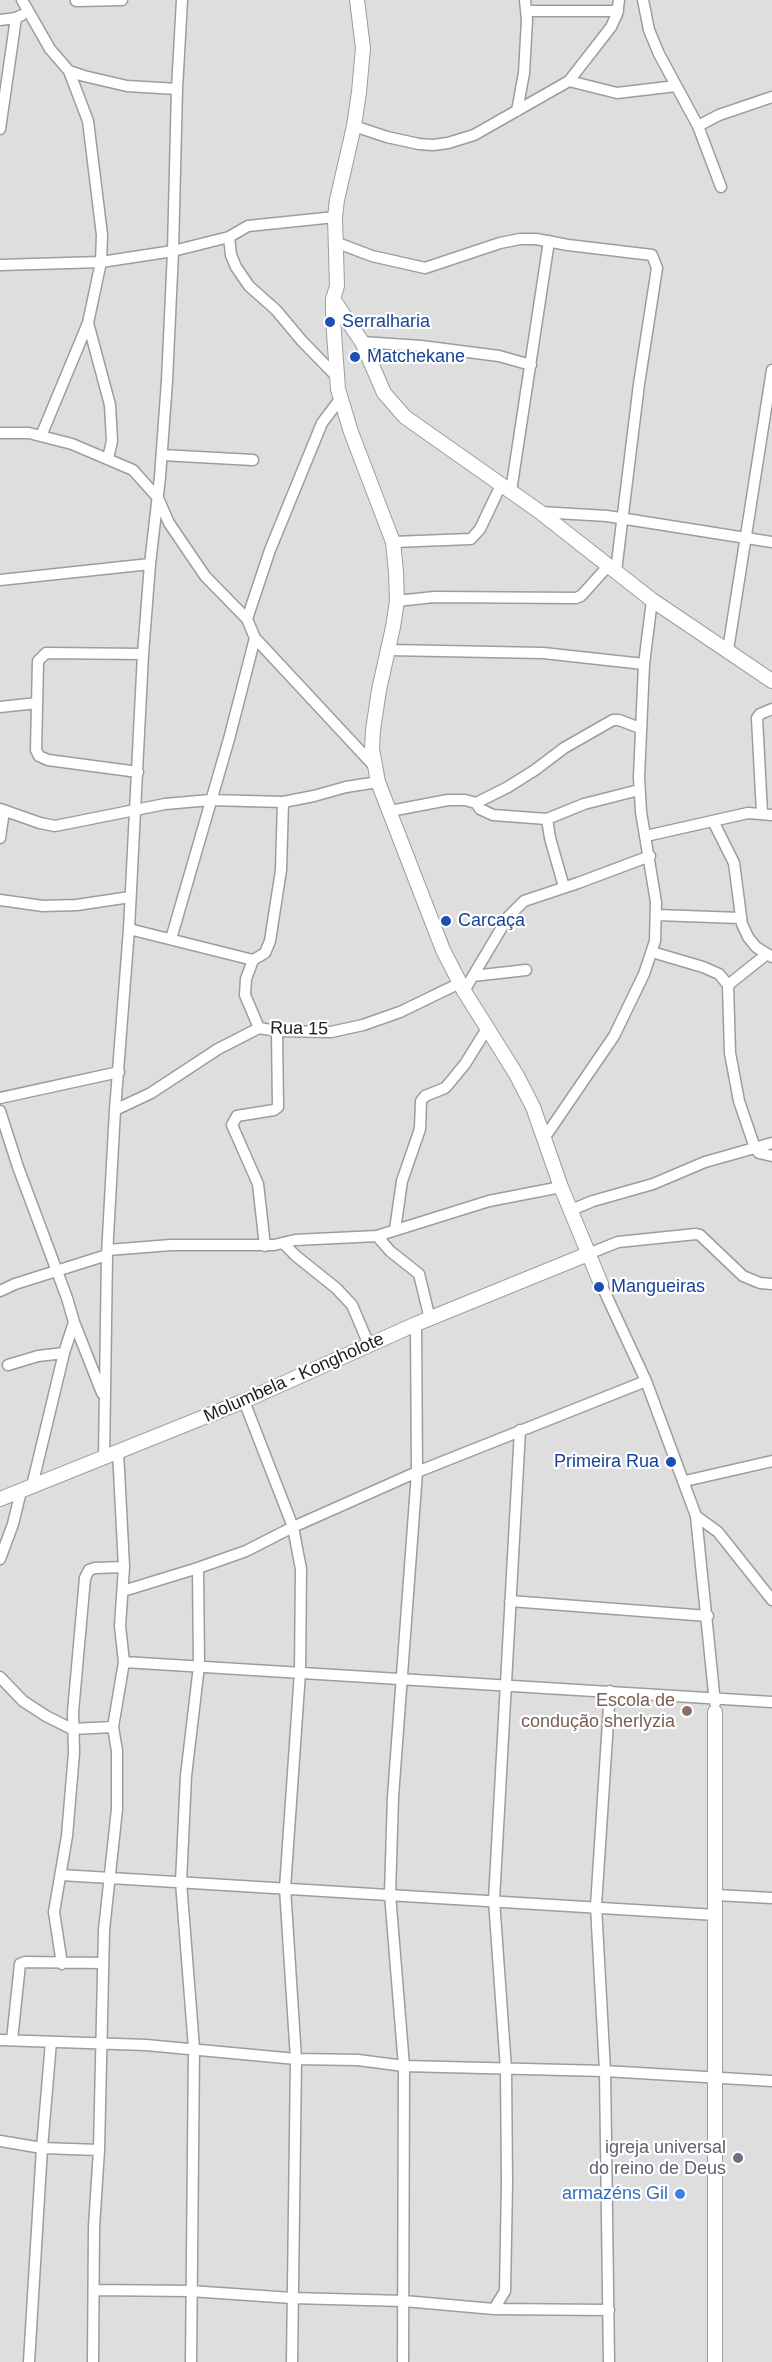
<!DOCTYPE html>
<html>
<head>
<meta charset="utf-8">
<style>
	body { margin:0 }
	canvas { display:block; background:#e7f0eb }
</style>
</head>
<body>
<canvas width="772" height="2362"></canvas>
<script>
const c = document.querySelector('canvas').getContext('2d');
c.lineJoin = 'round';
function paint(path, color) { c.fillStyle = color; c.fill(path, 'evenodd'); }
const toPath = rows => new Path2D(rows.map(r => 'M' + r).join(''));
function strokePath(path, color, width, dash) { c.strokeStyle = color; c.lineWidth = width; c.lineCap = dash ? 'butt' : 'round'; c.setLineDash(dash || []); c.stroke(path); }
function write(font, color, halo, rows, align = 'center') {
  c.font = font + ' Arial,sans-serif'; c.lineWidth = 4.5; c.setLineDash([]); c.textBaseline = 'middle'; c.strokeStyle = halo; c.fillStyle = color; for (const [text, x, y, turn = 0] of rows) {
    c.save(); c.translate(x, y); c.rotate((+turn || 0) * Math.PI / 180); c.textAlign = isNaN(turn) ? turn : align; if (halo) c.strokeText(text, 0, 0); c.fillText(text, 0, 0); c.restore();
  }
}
const residential = toPath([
	[0,0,772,0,772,2362,0,2362]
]);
const minor = toPath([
	[22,0,50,49,69,71,84,76,127,86,177,89],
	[643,0,649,30,659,54,698,126,721,187],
	[76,1,122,0],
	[527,11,618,11],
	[0,20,16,18,22,15],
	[569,81,617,93,676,86],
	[517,111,524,73,527,20,525,0],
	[354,126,387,137,419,144,433,145,448,143,474,135,569,81,611,27,617,14,619,0],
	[698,126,719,115,772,97],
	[0,129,16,18],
	[229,237,231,255,236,267,249,286,276,310,302,341,336,376],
	[335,242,372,256,425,268,500,243,520,239,536,239,568,245,652,255,657,268,639,384,616,571],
	[0,265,101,262,173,251,229,237,248,226,335,217],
	[88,323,110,405,112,441,108,458],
	[362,342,421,346,499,356,531,365],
	[0,433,29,433,72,444,133,470,158,498,169,523,205,576,247,619,255,638,376,768],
	[41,436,88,323,101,262,102,235,88,121,69,71],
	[162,455,253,460],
	[511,491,549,241],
	[540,512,607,516,772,542],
	[393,542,471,539,480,529,501,485],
	[0,580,150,564],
	[397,601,434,597,576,598,581,596,609,565],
	[247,619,270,550,322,423,341,398],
	[389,650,543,653,644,664],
	[728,650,772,370],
	[0,707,37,703],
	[138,772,48,760,39,756,36,750,38,661,46,653,143,654],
	[476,803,480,809,493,815,547,819,584,804,639,790],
	[0,809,40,823,55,826,165,804,210,800,283,802,314,796,346,787,378,782],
	[390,811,448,800,465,800,476,803,508,787,535,770,564,748,613,720,619,720,640,728],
	[762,813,757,718,760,714,772,709],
	[547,819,550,838,564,887],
	[713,821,734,863,742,924,748,937,756,947,772,957],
	[646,836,748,813,772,815],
	[0,838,4,811],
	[0,900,43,906,77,905,130,897],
	[657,915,740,918],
	[129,929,253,960],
	[171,939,229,739,255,638],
	[652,952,703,967,719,974,728,985,730,1053,739,1101,755,1148,759,1153,772,1156],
	[473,976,526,970],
	[728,985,767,954],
	[464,991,508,917,524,901,578,883,650,856],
	[259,1028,245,995,246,979,253,960,265,953,270,941,281,870,283,802],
	[0,1098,119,1072],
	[115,1110,151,1093,218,1049,259,1028,277,1031,331,1032,363,1025,400,1012,460,983],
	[0,1111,18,1167,67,1298,74,1322,102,1393],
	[545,1137,614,1036,644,974,655,941,656,902,641,812,639,777,644,664,652,600],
	[571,1210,593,1201,653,1184,705,1162,772,1143],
	[395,1230,402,1181,420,1129,421,1101,425,1096,445,1088,451,1081,465,1064,488,1027],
	[377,1236,390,1251,419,1274,430,1319],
	[283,1243,296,1256,336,1288,352,1305,369,1345],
	[265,1246,258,1184,232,1125,237,1116,274,1110,278,1107,277,1031],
	[108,1250,171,1245,274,1245,295,1240,377,1236,489,1201,561,1187],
	[588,1254,618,1242,696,1234,700,1235,743,1276,760,1283,772,1284],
	[601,1284,646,1381,696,1516,715,1703],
	[0,1291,15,1284,107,1255],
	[8,1365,38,1356,64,1353],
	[244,1401,293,1527,301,1569,300,1672,285,1888,296,2059,292,2362],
	[104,1458,107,1255,115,1110,129,929,143,654,150,564,160,477,167,381,173,251,177,89,182,0],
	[685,1481,772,1461],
	[32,1486,64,1353,74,1322],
	[696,1516,718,1532,772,1600],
	[0,1559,13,1524,21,1491],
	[123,1591,198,1568,246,1551,293,1527,417,1472,646,1381],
	[510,1601,708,1616],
	[124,1662,772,1702],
	[0,1677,23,1701,46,1716,72,1729,113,1727],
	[61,1875,716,1915],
	[716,1895,772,1898],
	[62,1964,54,1912,67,1836,74,1753,73,1712,85,1578,89,1570,95,1568,124,1567],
	[0,2040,146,2045,296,2059,358,2060,404,2066,605,2071,772,2081],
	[12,2040,20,1964,25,1962,103,1963],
	[0,2141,42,2148,99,2150],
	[95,2290,190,2291,292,2298,404,2301,494,2309,609,2310],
	[494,2309,505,2291,507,2183,506,2069,494,1900,520,1430],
	[29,2362,42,2148,51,2042],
	[93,2362,94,2227,99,2150,104,1930,117,1809,117,1751,113,1727,124,1662,120,1626,124,1567,118,1451],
	[191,2362,194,2048,181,1882,186,1776,199,1666,198,1568],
	[403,2362,404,2066,390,1894,393,1797,417,1472,416,1324],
	[609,2362,605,2071,596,1906,610,1691]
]);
const tertiary = toPath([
	[357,0,363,48,359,92,354,126,337,200,335,217,337,286,333,299,333,319,338,389,351,432,393,542,396,572,397,601,393,627,379,690,373,730,372,749,378,782,443,950,464,991,516,1074,533,1107,561,1187,601,1284],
	[333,299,362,342,384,393,405,417,540,512,652,600,772,681],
	[0,1499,244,1401,416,1324,588,1254],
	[715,1712,715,2362]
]);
const markers = [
	[330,322,6,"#1a4fb4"],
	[355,357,6,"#1a4fb4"],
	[446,921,6,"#1a4fb4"],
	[599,1287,6,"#1a4fb4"],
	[671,1462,6,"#1a4fb4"],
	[687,1711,6,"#8d6e63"],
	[738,2158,6,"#6b7280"],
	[680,2194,6,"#3f7fe0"]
];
const transitNames = [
	["Serralharia",342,322],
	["Matchekane",367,357],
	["Carcaça",458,921],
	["Mangueiras",611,1287],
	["Primeira Rua",659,1462,"right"]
];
const streetNames = [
	["Rua 15",299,1029,1],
	["Molumbela - Kongholote",294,1378,-24]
];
const educationNames = [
	["Escola de",675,1701],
	["condução sherlyzia",675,1722]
];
const worshipNames = [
	["igreja universal",726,2148],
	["do reino de Deus",726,2169]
];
const shopNames = [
	["armazéns Gil",668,2194]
];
paint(residential, '#dddedd');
strokePath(minor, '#9d9d9d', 13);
strokePath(tertiary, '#9d9d9d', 16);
strokePath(minor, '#fff', 10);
strokePath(tertiary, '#fff', 14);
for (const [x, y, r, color] of markers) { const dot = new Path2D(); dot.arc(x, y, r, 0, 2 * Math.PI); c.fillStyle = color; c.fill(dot); strokePath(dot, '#fff', 2); }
write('18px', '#164399', '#fff', transitNames, 'left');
write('18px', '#202020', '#fff', streetNames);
write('18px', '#785e54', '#fff', educationNames, 'right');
write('18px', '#5b616d', '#fff', worshipNames, 'right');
write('18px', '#366cbe', '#fff', shopNames, 'right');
</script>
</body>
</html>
